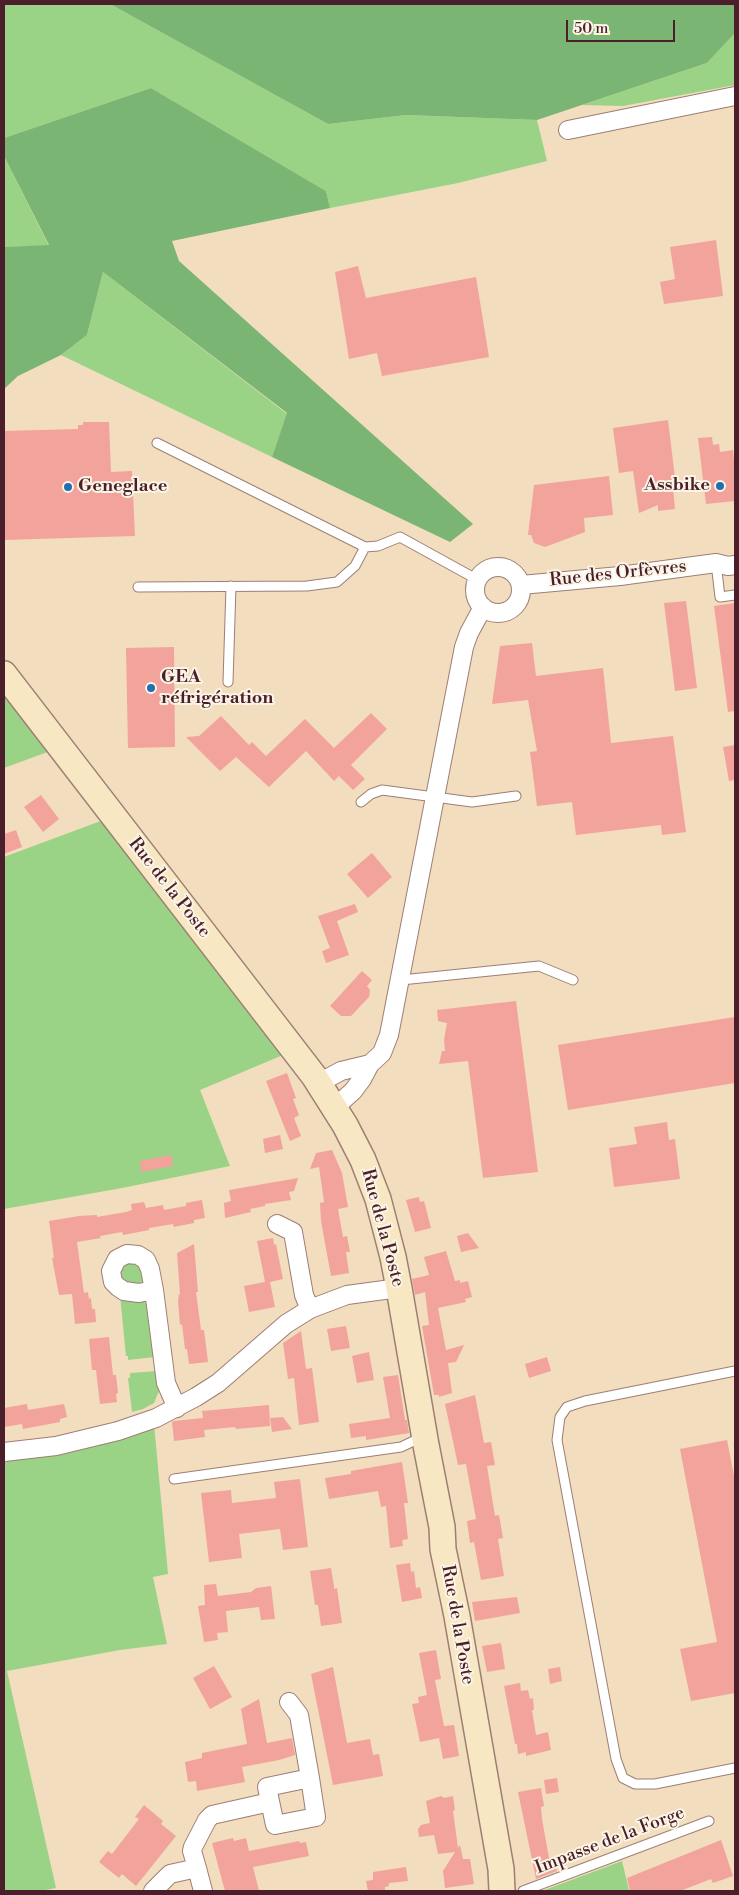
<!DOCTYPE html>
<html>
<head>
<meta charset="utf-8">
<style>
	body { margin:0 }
	#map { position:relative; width:739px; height:1895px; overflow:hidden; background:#f2ddbe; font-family:"Libre Bodoni",serif }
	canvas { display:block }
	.frame { position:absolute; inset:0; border:5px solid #4a1f2b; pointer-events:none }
	.scale { position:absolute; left:566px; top:20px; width:109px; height:22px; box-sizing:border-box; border:2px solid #4a1f2b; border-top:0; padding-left:6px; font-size:15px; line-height:18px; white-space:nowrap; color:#4a1f2b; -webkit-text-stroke:4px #fcf5e5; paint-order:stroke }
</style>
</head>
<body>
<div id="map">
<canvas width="739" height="1895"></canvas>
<div class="frame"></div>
<div class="scale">50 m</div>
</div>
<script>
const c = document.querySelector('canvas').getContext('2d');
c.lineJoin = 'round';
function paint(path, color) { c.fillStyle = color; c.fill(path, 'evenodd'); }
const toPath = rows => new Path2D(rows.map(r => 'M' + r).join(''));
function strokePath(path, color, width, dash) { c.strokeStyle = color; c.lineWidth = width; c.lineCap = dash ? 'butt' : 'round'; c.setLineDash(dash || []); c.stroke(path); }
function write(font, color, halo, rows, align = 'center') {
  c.font = font + ' "Libre Bodoni",serif'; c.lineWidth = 4; c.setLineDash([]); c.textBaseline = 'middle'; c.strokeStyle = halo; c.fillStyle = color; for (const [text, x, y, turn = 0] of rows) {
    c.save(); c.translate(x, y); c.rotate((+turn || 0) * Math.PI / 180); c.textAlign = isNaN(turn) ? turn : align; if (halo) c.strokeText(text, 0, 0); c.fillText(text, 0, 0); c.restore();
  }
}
const green = toPath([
	[4,4,110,4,328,124,406,115,537,120,547,161,458,183,330,208,326,191,151,88,4,138],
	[735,33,735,85,623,106,582,105,707,63],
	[4,156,49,246,4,247],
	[103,272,287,414,272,457,61,355,87,335],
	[4,687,53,750,4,768],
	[106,819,283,1055,200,1090,230,1166,122,1188,4,1209,4,857],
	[139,1261,145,1277,142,1282,139,1285,121,1283,118,1270,122,1262],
	[120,1295,142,1300,148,1305,155,1357,128,1360,128,1356,126,1356],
	[157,1371,159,1391,154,1403,143,1409,132,1412,128,1378,130,1378,130,1373],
	[154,1424,168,1574,153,1577,167,1644,120,1650,7,1671,56,1888,40,1891,4,1891,4,1458],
	[622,1861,629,1890,626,1891,542,1891]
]);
const forest = toPath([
	[110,4,735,4,735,33,707,63,537,120,406,115,328,124],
	[151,88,326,191,330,208,172,241,179,261,473,524,450,542,272,457,287,413,103,272,87,335,61,355,18,376,4,389,4,247,49,245,4,156,4,138]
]);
const building = toPath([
	[716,240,723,296,664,304,660,282,675,279,670,247],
	[358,266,366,298,476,277,489,357,382,376,377,353,349,359,335,272],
	[668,420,675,478,672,478,675,509,658,511,658,505,639,513,633,471,619,473,613,428],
	[83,422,109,422,111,472,132,471,135,536,4,540,4,431,78,429,78,425,83,425],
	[712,437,713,445,719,444,720,452,733,450,735,470,735,501,706,504,698,438],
	[609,476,613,515,584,518,585,532,545,547,534,543,531,535,528,535,534,485],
	[686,601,697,688,675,691,664,603],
	[735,603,735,711,728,712,714,606],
	[532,643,536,676,603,668,611,743,673,736,686,832,662,835,661,825,576,835,572,802,537,806,530,752,537,751,528,700,492,704,500,646],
	[174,647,175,747,128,748,126,648],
	[371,713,387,729,351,765,365,779,353,790,339,776,334,781,306,751,269,787,236,757,220,771,186,737,199,736,221,716,249,745,252,742,266,756,305,719,334,748],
	[735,745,735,780,729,781,723,747],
	[41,795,59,819,43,832,24,807],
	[16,830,22,847,4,854,4,834],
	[372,853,392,877,368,898,347,874],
	[355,904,358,912,337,921,349,955,326,963,322,951,330,948,318,916],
	[362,971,372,980,367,986,370,990,369,997,351,1016,341,1016,330,1006],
	[516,1001,538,1172,483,1178,468,1061,439,1064,442,1051,445,1051,444,1040,447,1023,438,1021,437,1010],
	[735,1017,735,1083,568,1110,558,1045],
	[287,1073,296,1098,293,1099,299,1115,294,1118,301,1136,290,1141,266,1081],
	[667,1122,669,1140,675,1139,680,1179,614,1187,609,1148,637,1144,634,1127],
	[280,1135,283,1149,265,1153,263,1139],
	[332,1150,342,1173,348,1207,338,1209,343,1237,347,1236,350,1252,346,1252,349,1273,331,1276,321,1221,320,1203,324,1202,319,1167,310,1169,316,1153],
	[171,1155,173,1166,141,1172,140,1161],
	[298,1178,294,1191,289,1192,291,1200,265,1204,265,1206,250,1209,251,1212,225,1218,224,1203,231,1201,229,1190],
	[419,1197,420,1202,424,1201,431,1228,415,1232,406,1200],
	[202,1200,205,1218,194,1220,194,1223,174,1227,173,1224,149,1228,149,1230,123,1235,122,1232,100,1236,101,1238,77,1242,84,1293,88,1292,89,1299,91,1298,92,1309,95,1309,96,1322,75,1324,72,1294,59,1295,52,1258,54,1258,49,1221,79,1216,97,1215,97,1217,126,1212,132,1210,131,1204,144,1202,146,1208,163,1205,164,1210,186,1206,186,1203],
	[468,1233,479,1248,461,1252,457,1236],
	[273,1238,274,1245,276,1244,283,1279,270,1282,275,1307,249,1312,244,1286,265,1282,257,1241],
	[194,1244,198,1292,196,1292,201,1330,204,1330,208,1362,189,1364,187,1349,185,1349,182,1324,180,1325,178,1301,179,1294,180,1294,177,1253],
	[446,1251,455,1281,460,1280,460,1283,468,1281,472,1297,465,1299,466,1302,438,1308,446,1350,464,1345,456,1362,448,1363,452,1393,439,1397,439,1395,434,1395,422,1326,429,1325,425,1292,415,1295,412,1279,429,1275,424,1257],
	[346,1326,350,1348,331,1351,327,1329],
	[301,1331,306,1369,312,1368,319,1422,299,1425,294,1378,288,1379,283,1343],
	[109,1337,113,1375,116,1375,118,1393,116,1394,117,1402,100,1404,96,1370,92,1370,89,1339],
	[369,1352,374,1380,357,1383,352,1356],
	[547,1357,551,1371,529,1378,525,1364],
	[398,1375,405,1420,407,1420,409,1433,366,1440,366,1436,351,1438,349,1424,390,1418,383,1377],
	[475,1395,484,1443,491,1442,495,1465,487,1466,495,1516,499,1515,503,1538,498,1539,504,1576,481,1580,474,1542,470,1543,467,1521,476,1519,466,1464,458,1465,445,1404],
	[27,1404,28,1410,64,1404,67,1417,60,1419,60,1422,23,1429,22,1424,4,1427,4,1408],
	[269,1405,270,1426,236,1429,235,1427,204,1430,205,1437,174,1441,172,1422,174,1421,203,1418,202,1411],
	[283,1417,292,1429,272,1432,270,1418],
	[727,1440,735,1481,735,1693,691,1701,680,1649,717,1642,680,1449],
	[402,1462,408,1503,404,1503,408,1539,402,1540,403,1546,390,1548,386,1506,381,1507,378,1491,329,1499,325,1478,351,1474,351,1471],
	[300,1479,308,1547,283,1550,280,1529,239,1534,242,1558,209,1562,201,1493,231,1490,232,1503,276,1498,274,1482],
	[410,1563,411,1572,414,1571,416,1588,420,1587,422,1598,402,1602,396,1565],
	[331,1568,334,1586,334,1589,337,1588,342,1623,321,1626,318,1605,315,1605,310,1571],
	[216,1584,218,1596,251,1592,256,1588,271,1586,275,1619,261,1620,259,1607,226,1611,228,1632,217,1633,218,1640,204,1642,198,1606,205,1605,204,1585],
	[517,1597,520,1613,475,1621,472,1602],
	[501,1643,505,1669,487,1672,482,1646],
	[436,1650,441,1679,435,1680,444,1726,454,1725,459,1756,443,1759,439,1738,420,1742,412,1704,419,1703,418,1697,427,1695,419,1653],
	[214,1666,232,1697,210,1709,193,1678],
	[333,1667,347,1743,370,1739,373,1755,379,1754,383,1776,333,1785,311,1674],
	[560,1667,562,1681,550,1684,548,1669],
	[520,1683,521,1691,528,1690,530,1699,533,1698,534,1710,532,1710,536,1735,548,1732,551,1750,526,1756,526,1752,518,1754,517,1744,515,1744,504,1686],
	[259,1699,267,1743,292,1738,295,1755,279,1760,242,1767,245,1782,197,1791,196,1781,188,1782,185,1762,202,1758,202,1753,247,1744,241,1709],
	[557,1778,559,1792,546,1794,544,1780],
	[541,1788,544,1806,541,1807,542,1819,549,1858,554,1857,557,1871,536,1879,518,1792],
	[441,1796,444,1798,453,1796,455,1810,453,1811,458,1848,460,1845,463,1859,470,1859,474,1884,445,1888,443,1871,455,1852,438,1854,434,1835,419,1837,418,1829,421,1825,430,1823,426,1801],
	[144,1805,163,1821,161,1824,176,1836,136,1886,122,1874,119,1878,99,1862,108,1851,112,1854,139,1819,135,1817],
	[233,1838,234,1841,246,1838,249,1851,299,1841,300,1843,306,1842,309,1856,253,1867,259,1891,225,1891,212,1843],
	[721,1840,733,1876,713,1883,711,1879,680,1891,630,1891,627,1878],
	[406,1867,408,1881,389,1883,389,1886,385,1887,385,1891,368,1891,366,1881,373,1880,373,1872]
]);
const lane = toPath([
	[157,443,365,547,378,546,400,537,478,580],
	[716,563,720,597,735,595],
	[138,587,307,586,337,582,355,566,365,547],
	[228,682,231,586],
	[361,802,371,794,382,790,472,802,516,796],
	[401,980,539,966,573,980],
	[735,1371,585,1401,567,1407,560,1417,557,1440,616,1759,623,1778,635,1784,655,1784,735,1768],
	[174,1479,401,1447,422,1437],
	[523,1891,709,1821]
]);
const street = toPath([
	[568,130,735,96],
	'475 590a23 23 0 1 1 46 0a23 23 0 1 1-46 0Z',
	[521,585,620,576,716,563,728,566,735,565],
	[319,1083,341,1071,370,1064],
	[334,1108,353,1091,362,1079,370,1064,382,1053,389,1035,464,647,469,633,483,607],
	[277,1224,293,1232,304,1295,310,1309],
	[154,1290,139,1293,124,1291,118,1287,113,1282,111,1271,117,1259,127,1254,138,1255,146,1260,150,1269,154,1290,166,1383,177,1408],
	[4,1452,56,1446,118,1431,156,1418,196,1397,218,1383,286,1324,310,1309,347,1295,399,1288],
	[289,1702,299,1715,310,1778],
	[310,1778,316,1817,275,1825,267,1787,310,1778],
	[197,1868,192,1851,193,1847,207,1820,212,1815,270,1802],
	[153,1891,170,1874,197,1868,203,1891]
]);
const secondary = toPath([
	[4,674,314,1076,345,1125,363,1160,378,1199,393,1257,399,1288,426,1445,442,1527,443,1549,457,1616,501,1869,502,1891]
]);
const markers = [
	[720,486,5,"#1f6fb2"],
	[68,487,5,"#1f6fb2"],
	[151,688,5,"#1f6fb2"]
];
const poiNames = [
	["Assbike",710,486,"right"],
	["Geneglace",78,487],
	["GEA",161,678],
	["réfrigération",161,699]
];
const streetNames = [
	["Rue des Orfèvres",618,574,-6],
	["Rue de la Poste",169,888,52],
	["Rue de la Poste",382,1228,75],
	["Rue de la Poste",457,1625,80],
	["Impasse de la Forge",610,1841,-21]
];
paint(green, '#9ad386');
paint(forest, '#7bb573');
paint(building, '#f2a39c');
strokePath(lane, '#9e7e74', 11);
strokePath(street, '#9e7e74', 20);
strokePath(secondary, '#9e7e74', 28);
strokePath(lane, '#fff', 9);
strokePath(street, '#fff', 18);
strokePath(secondary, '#f7e8c3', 25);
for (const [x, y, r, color] of markers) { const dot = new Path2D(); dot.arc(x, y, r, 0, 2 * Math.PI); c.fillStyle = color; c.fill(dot); strokePath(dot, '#fcf5e5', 2); }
write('bold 18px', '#4a1f2b', '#fcf5e5', poiNames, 'left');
write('18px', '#4a1f2b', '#fcf5e5', streetNames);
</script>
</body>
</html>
